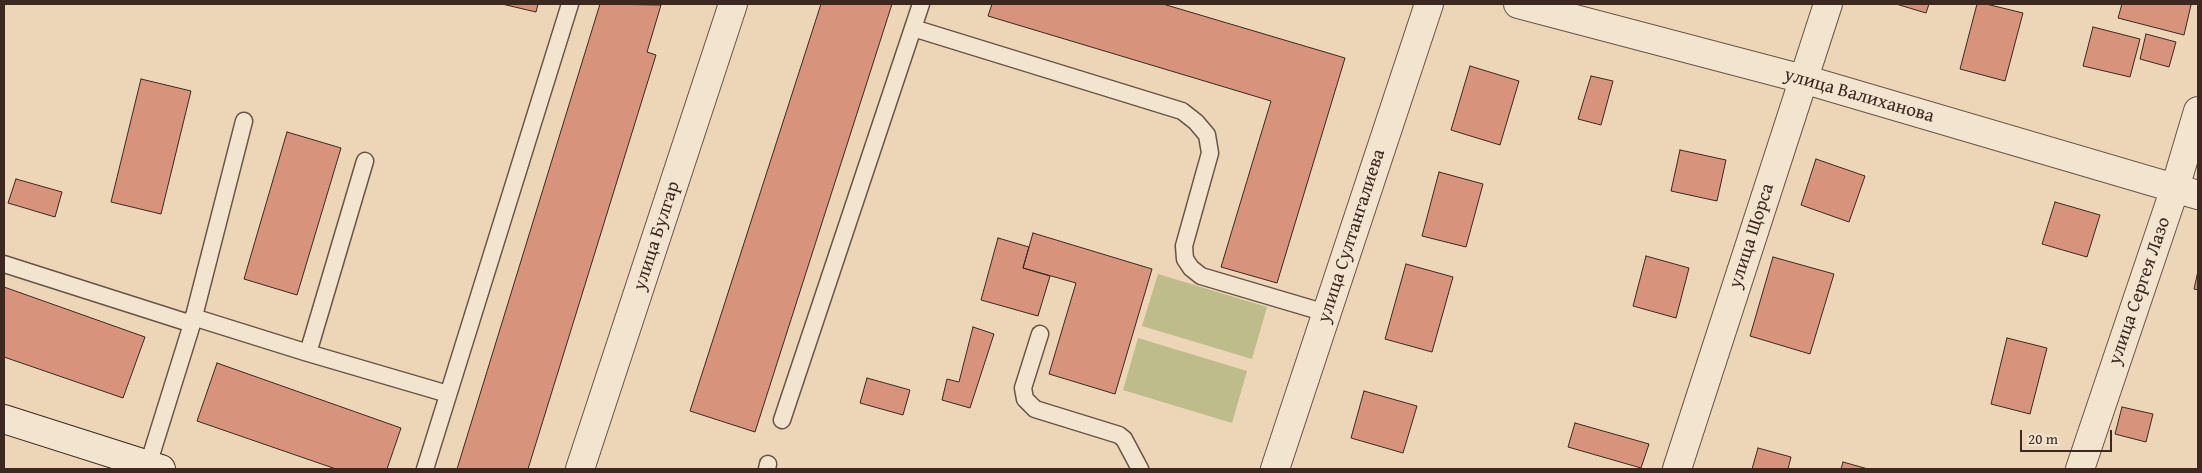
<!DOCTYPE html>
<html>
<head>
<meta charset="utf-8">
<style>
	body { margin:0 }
	#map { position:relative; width:2202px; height:473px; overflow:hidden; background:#ecd6b7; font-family:"Gentium Book Plus",serif }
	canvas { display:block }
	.frame { position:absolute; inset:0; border:5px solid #3c2820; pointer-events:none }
	.scale { position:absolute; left:2020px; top:430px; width:92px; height:22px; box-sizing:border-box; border:2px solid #3c2820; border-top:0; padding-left:6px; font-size:15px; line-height:18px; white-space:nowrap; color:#3c2820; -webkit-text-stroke:4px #f3e4d0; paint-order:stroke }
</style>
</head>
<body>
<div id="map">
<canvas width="2202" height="473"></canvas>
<div class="frame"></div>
<div class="scale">20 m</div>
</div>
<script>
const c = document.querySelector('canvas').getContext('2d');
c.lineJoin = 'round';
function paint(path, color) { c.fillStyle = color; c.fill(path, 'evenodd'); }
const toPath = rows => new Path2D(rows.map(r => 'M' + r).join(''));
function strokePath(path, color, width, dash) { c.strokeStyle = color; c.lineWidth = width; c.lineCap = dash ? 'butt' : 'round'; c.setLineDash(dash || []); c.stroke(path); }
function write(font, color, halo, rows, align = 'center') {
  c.font = font + ' "Gentium Book Plus",serif'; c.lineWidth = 4; c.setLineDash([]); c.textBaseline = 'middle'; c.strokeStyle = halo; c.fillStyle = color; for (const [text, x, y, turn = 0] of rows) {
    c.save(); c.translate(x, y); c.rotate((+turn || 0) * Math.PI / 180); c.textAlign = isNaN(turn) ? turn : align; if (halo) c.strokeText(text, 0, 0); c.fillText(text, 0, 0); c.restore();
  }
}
const green = toPath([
	[1158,274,1267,307,1252,359,1142,326],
	[1138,338,1247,371,1232,423,1123,390]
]);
const building = toPath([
	[502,4,538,4,536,12,502,4],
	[600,4,661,5,647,52,656,55,528,469,457,469,600,4],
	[821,4,892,4,755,432,690,411,821,4],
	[992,4,1163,4,1345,58,1277,283,1221,267,1271,101,988,16,992,4],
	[1896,4,1929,4,1926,13,1896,4],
	[1977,4,1986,4,2023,13,2005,81,1960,69,1977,4],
	[2122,4,2187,4,2191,5,2184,35,2118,18,2122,4],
	[2093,27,2140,39,2130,77,2083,66,2093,27],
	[2146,34,2176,42,2169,67,2140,59,2146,34],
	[1470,66,1519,81,1500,145,1451,130,1470,66],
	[1591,76,1613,81,1601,125,1578,119,1591,76],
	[141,79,191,91,161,214,111,202,141,79],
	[287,132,341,148,297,295,244,279,287,132],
	[1680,150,1726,160,1717,201,1671,191,1680,150],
	[1816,159,1865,176,1849,222,1801,205,1816,159],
	[1439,172,1483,184,1466,247,1422,236,1439,172],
	[16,179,62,192,55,217,8,203,16,179],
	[2055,202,2100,215,2087,257,2042,244,2055,202],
	[1033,233,1152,269,1115,394,1049,374,1076,283,1023,268,1033,233],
	[998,238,1029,247,1023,268,1050,276,1038,316,981,300,998,238],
	[1646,256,1689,268,1676,318,1633,306,1646,256],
	[1773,257,1834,274,1810,354,1750,336,1773,257],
	[1406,264,1453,277,1432,352,1385,339,1406,264],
	[2198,271,2198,290,2194,289,2198,271],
	[4,287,145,337,123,398,4,357,4,287],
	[973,327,994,334,970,408,942,400,947,379,959,382,973,327],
	[2007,338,2047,348,2030,414,1991,404,2007,338],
	[217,363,401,428,387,469,336,469,197,421,217,363],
	[867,378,910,390,903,415,860,403,867,378],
	[1364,391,1417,406,1403,453,1351,438,1364,391],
	[2122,407,2153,414,2146,442,2115,434,2122,407],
	[1575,423,1649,444,1641,468,1568,447,1575,423],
	[1758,448,1791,457,1788,469,1752,469,1758,448],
	[1843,462,1868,469,1841,469,1843,462]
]);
const service = toPath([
	[913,28,1182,111,1196,122,1207,135,1210,153,1184,246,1185,259,1191,268,1201,276,1326,313],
	[4,264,192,324],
	[193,317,308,353,365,161],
	[1040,334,1023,388,1025,399,1035,409,1119,435,1124,439,1140,469],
	[308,353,448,394],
	[782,420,921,4],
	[148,465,192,324,244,121],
	[425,469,570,4],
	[767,469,768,464]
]);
const minor = toPath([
	[1518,4,1803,79,2198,195],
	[580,469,733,4],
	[1275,469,1429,4],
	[1677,469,1828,4],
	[2080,469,2175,188,2198,111]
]);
const secondary = toPath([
	[4,419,161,469]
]);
const streetNames = [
	["улица Валиханова",1859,96,16],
	["улица Булгар",657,236,-72],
	["улица Султангалиева",1352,236,-72],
	["улица Щорса",1752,236,-72],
	["улица Сергея Лазо",2140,291,-71]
];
paint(green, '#bebc8a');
paint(building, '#d7937c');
strokePath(building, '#3c2820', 1);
strokePath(service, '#685446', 19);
strokePath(minor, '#685446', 30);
strokePath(secondary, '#3c2820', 30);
strokePath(service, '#f3e4d0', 16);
strokePath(minor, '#f3e4d0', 28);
strokePath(secondary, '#f3e4d0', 28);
write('19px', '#3c2820', '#f3e4d0', streetNames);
</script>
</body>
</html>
